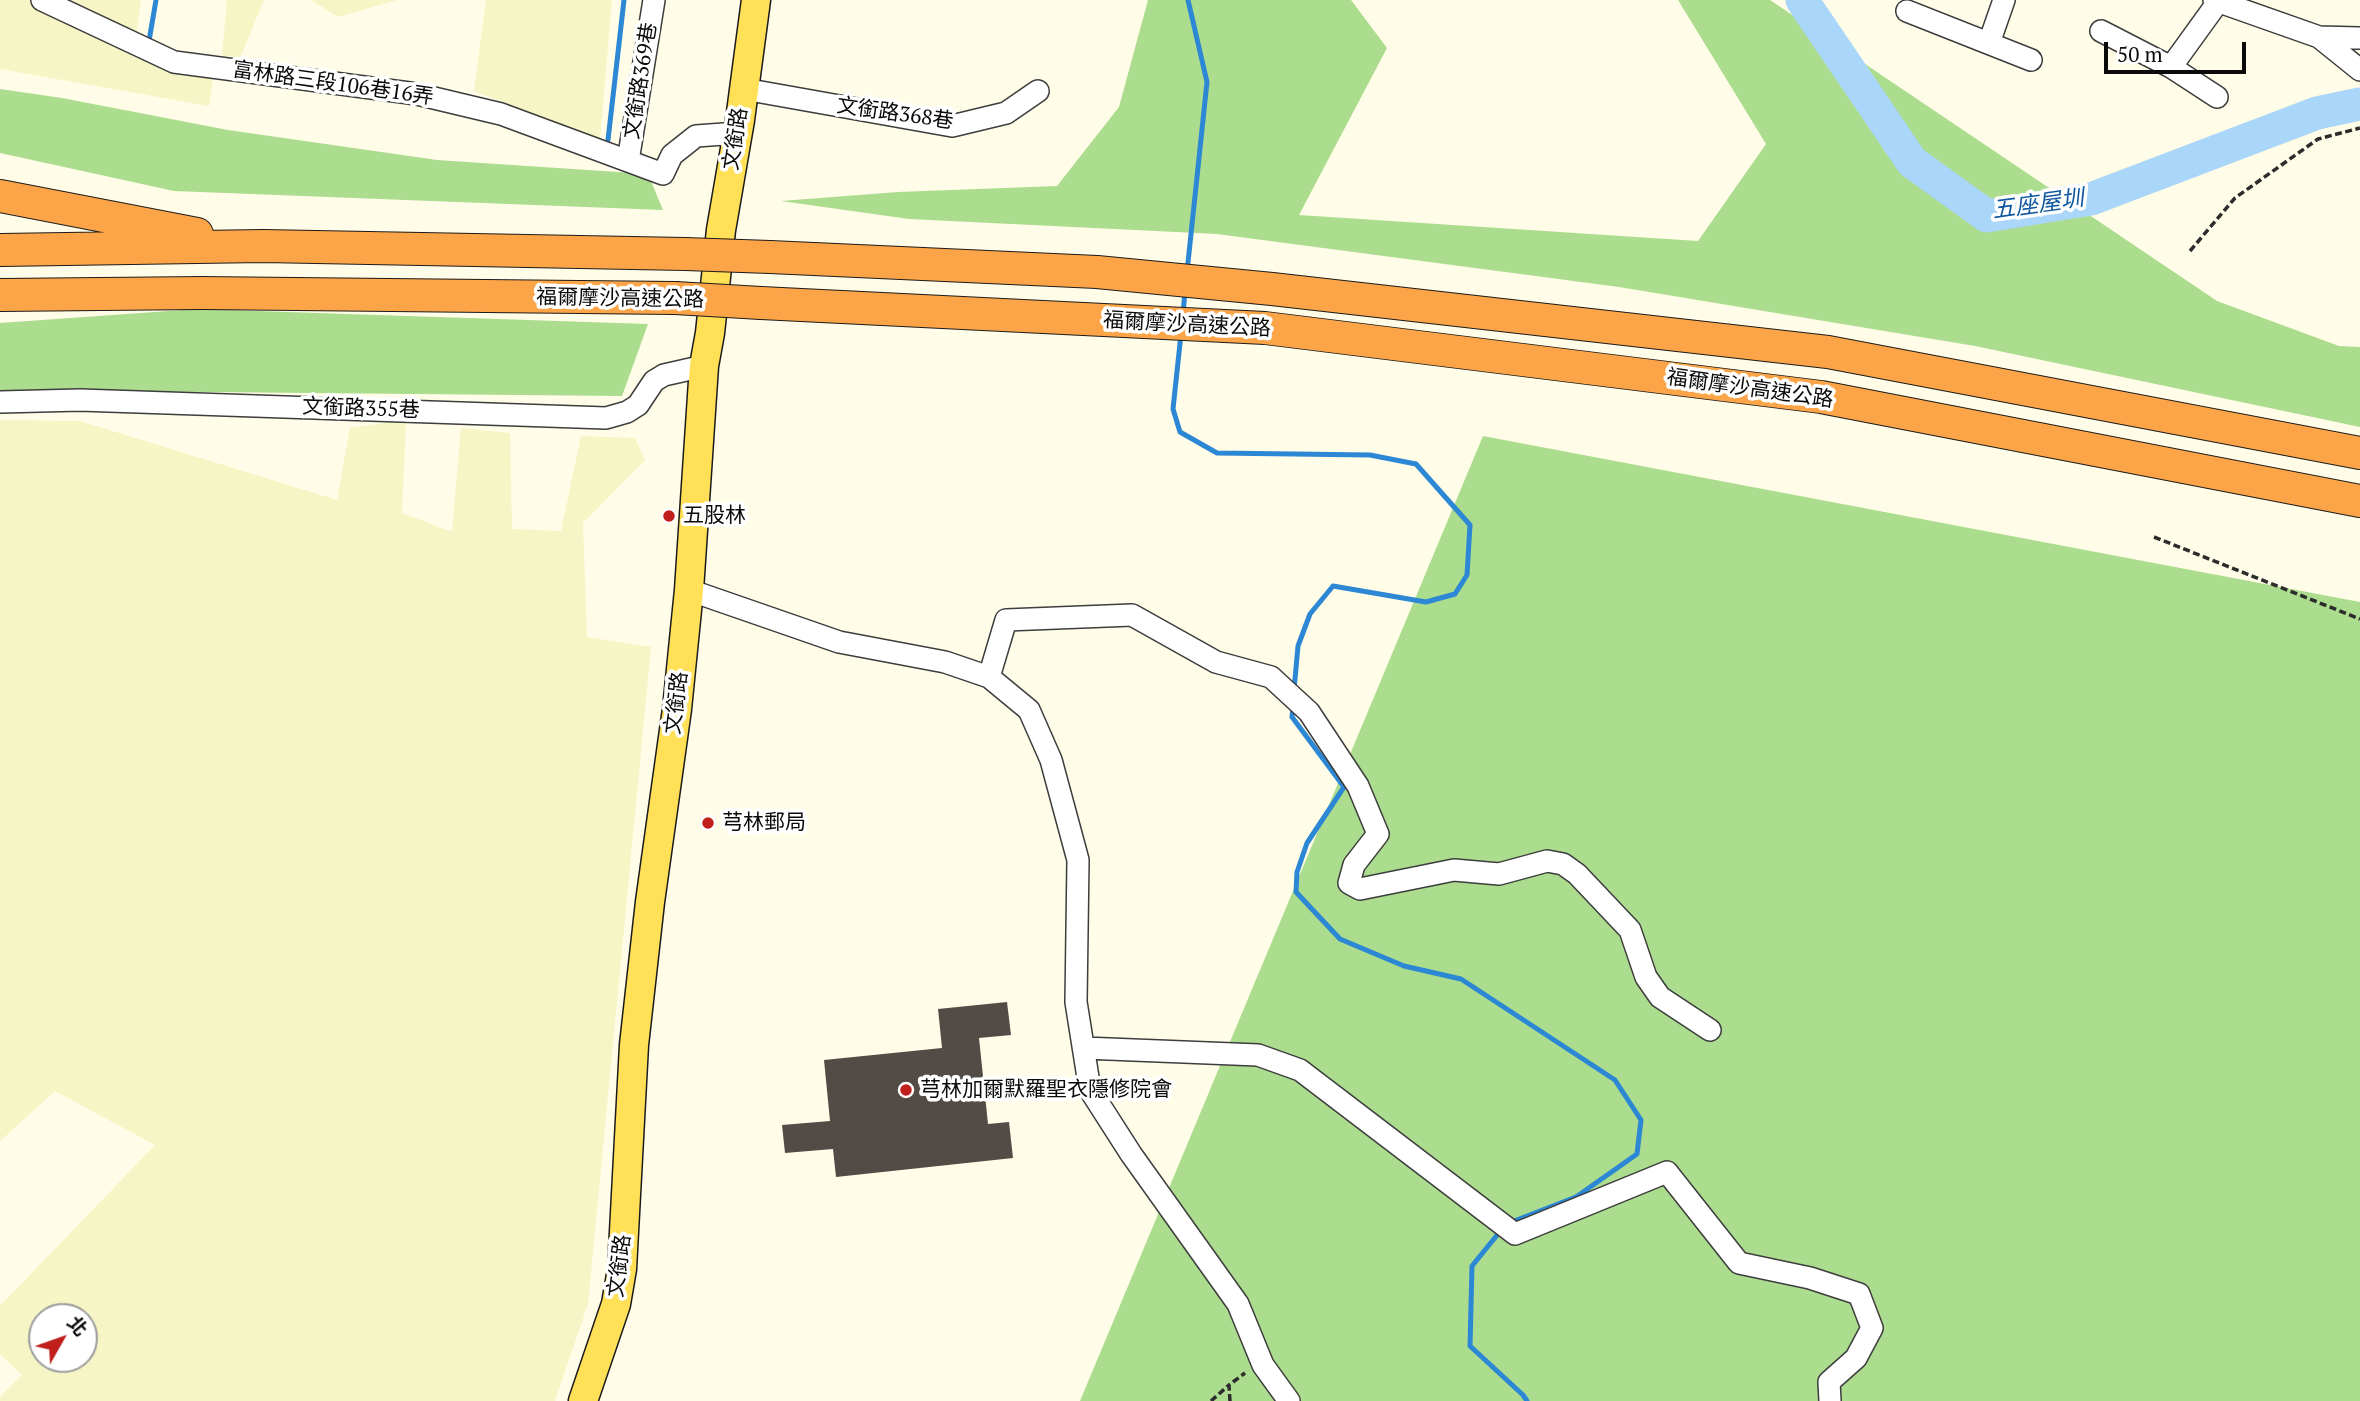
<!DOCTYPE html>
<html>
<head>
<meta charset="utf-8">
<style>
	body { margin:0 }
	#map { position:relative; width:2360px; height:1401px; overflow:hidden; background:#fffce7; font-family:"PT Serif","Noto Sans TC",serif }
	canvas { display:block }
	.north { position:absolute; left:28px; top:1303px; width:70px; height:70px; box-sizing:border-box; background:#fff; border:2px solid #9d9d9d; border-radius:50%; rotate:50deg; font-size:19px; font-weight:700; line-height:28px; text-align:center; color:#0a0a0a }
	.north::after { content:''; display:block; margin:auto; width:24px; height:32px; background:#c01f1c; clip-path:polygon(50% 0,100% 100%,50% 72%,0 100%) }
	.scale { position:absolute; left:2104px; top:42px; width:142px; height:32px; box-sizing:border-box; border:4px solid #0a0a0a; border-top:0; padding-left:9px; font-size:21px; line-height:24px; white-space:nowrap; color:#0a0a0a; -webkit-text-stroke:5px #fff; paint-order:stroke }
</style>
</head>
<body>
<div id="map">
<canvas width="2360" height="1401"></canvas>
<div class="north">北</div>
<div class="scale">50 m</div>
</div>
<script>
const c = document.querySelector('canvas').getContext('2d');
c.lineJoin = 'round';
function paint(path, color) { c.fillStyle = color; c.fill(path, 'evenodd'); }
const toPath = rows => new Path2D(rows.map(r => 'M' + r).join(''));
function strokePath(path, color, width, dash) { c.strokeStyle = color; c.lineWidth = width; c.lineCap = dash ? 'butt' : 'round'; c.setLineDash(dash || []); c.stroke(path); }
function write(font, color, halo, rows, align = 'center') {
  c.font = font + ' "PT Serif","Noto Sans TC",serif'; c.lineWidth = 7; c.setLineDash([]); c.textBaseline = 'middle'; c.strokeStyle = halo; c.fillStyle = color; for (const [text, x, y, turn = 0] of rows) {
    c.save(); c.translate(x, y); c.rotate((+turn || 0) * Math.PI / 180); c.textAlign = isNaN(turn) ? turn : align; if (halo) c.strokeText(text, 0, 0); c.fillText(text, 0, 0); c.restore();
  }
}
const farmland = toPath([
	[0,0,141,0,133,57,213,79,209,106,0,69],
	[227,0,264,0,240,58,222,55],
	[311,0,397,0,338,17],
	[486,0,612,0,600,141,474,91],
	[0,420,80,421,337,500,350,428,406,420,402,513,452,532,461,428,510,433,512,529,561,531,581,436,635,438,645,460,583,523,587,637,651,647,588,1304,555,1401,0,1401,0,1397,22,1375,0,1354,0,1306,155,1145,55,1091,0,1141],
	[42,1317,84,1317,84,1359,42,1359]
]);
const forest = toPath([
	[1148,0,1351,0,1387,48,1299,215,1698,241,1766,144,1678,0,1770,0,2217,301,2339,346,2360,347,2360,427,1975,346,1619,287,1217,234,909,219,781,201,898,192,1057,186,1119,107],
	[0,89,62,98,228,130,437,160,648,174,663,210,174,191,0,153],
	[197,309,648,324,622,396,0,390,0,323],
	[1483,436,2360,602,2360,1401,1080,1401]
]);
const stream = toPath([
	[149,41,156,0],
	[608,140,624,0],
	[1187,272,1207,82,1188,0],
	[1183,313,1185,292],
	[1181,334,1173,409,1180,432,1217,453,1370,455,1416,464,1470,525,1467,575,1455,594,1426,602,1333,586,1310,614,1298,646,1294,690],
	[1293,707,1292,717,1344,787,1307,843,1297,872,1296,892,1340,939,1404,966,1461,979,1615,1080,1641,1120,1637,1154,1576,1197,1509,1223],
	[1502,1229,1472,1266,1470,1346,1523,1395,1527,1401]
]);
const river = toPath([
	[1802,0,1912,162,1987,216,2091,199,2317,113,2360,104]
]);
const building = toPath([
	[1007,1002,1011,1035,979,1038,988,1124,1009,1122,1013,1158,836,1177,833,1149,785,1153,782,1125,830,1121,824,1060,942,1048,938,1009]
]);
const path = toPath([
	[2190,251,2235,198,2318,139,2360,128],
	[2154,537,2360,619],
	[1211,1401,1229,1385],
	[1230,1401,1229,1385,1245,1373]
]);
const minor = toPath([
	[42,0,174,62,417,94,501,114,663,174,672,155,696,136,738,133],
	[2214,0,2319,37,2360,38],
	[1907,11,2031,60],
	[2101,31,2171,67,2217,97],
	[2319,37,2360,70],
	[1989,43,2004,0],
	[2171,67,2218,2],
	[744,89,952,126,1006,113,1038,91],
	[628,161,654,0],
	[0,402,80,400,606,418,627,412,638,405,654,381,664,375,704,366],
	[689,590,839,642,945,662,989,677,1029,710,1051,760,1078,860,1076,1002,1090,1090,1131,1154,1238,1304,1263,1365,1289,1401],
	[989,677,1006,620,1132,615,1216,662,1271,677,1309,712,1358,786,1378,834,1354,865,1349,883,1360,889,1454,870,1499,874,1547,861,1563,864,1577,874,1630,930,1646,977,1660,997,1710,1030],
	[1084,1048,1258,1055,1300,1070,1515,1234,1667,1172,1739,1263,1810,1278,1859,1294,1872,1328,1856,1358,1829,1382,1830,1401]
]);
const major = toPath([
	[583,1401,616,1304,622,1269,634,1045,650,902,677,709,689,590,704,366,710,333,721,230,740,120,756,0]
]);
const highway = toPath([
	[0,196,197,234],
	[0,250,263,246,685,254],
	[770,257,1097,272,1272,289,1828,352,2360,453],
	[0,295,202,293,675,298],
	[761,303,1265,328,1821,397,2360,501]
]);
const highwayBridge = toPath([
	[685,254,770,257],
	[675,298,761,303]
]);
const markers = [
	[669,516,7,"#c01f1c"],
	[708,823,7,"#c01f1c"],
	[906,1090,7,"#c01f1c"]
];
const streetNames = [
	["文銜路369巷",641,81,-81],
	["富林路三段106巷16弄",333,84,8],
	["文銜路368巷",895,114,8],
	["文銜路",736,139,-81],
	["福爾摩沙高速公路",620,299,1],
	["福爾摩沙高速公路",1187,325,3],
	["福爾摩沙高速公路",1750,389,8],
	["文銜路355巷",361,409,2],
	["文銜路",677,703,-83],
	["文銜路",620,1266,-83]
];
const poiNames = [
	["五股林",683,516],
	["芎林郵局",722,823],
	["芎林加爾默羅聖衣隱修院會",920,1090]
];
const waterNames = [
	["五座屋圳",2038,205,-8]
];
paint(farmland, '#f6f5c6');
paint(forest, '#acdc8e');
strokePath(stream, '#2c87d4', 5);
strokePath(river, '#a9d6f9', 33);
paint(building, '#534c46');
strokePath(minor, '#3d3d3d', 24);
strokePath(major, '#1b1b1b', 31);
strokePath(highway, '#1b1b1b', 34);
strokePath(path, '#2c2c2c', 3.5, [7, 3.5]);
strokePath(minor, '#fff', 21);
strokePath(major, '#ffe057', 28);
strokePath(highway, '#fca548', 32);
strokePath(highwayBridge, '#1b1b1b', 34, []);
strokePath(highwayBridge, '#fca548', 32);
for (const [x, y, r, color] of markers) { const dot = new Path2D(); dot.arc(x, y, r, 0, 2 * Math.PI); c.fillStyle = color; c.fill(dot); strokePath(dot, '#fff', 2.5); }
write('21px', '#0a0a0a', '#fff', streetNames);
write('21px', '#0a0a0a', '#fff', poiNames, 'left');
write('italic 23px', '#0f58a0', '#fff', waterNames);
</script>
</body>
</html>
